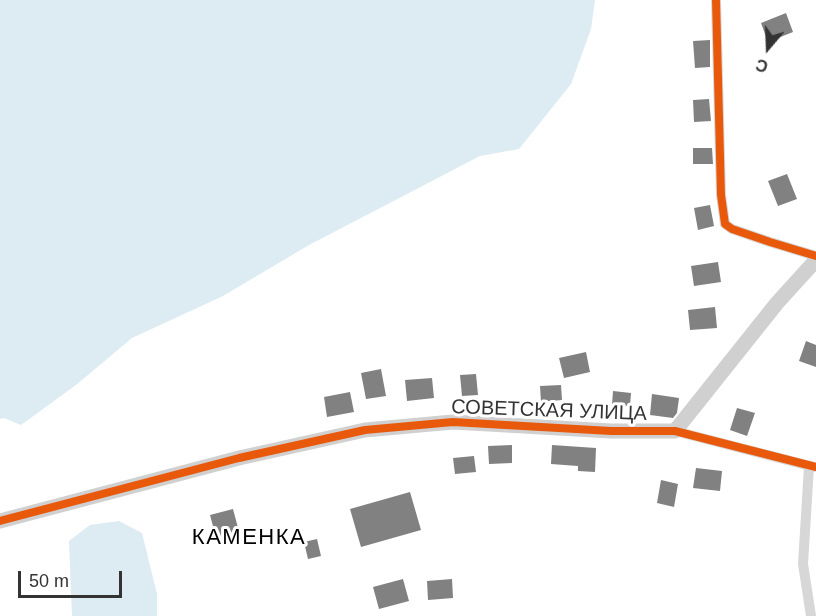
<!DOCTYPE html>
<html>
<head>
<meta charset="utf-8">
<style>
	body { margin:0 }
	#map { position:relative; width:816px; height:616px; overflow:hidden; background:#fff; font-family:Arial,sans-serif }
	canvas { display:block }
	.north { position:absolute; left:738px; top:18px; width:60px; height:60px; -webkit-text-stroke:4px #fff; paint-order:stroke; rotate:199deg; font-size:16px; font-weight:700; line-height:24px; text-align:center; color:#333 }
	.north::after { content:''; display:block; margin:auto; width:21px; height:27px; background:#333; clip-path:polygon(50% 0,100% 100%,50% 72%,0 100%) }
	.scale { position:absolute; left:18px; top:571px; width:104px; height:27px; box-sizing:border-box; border:3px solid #333; border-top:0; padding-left:8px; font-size:18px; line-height:21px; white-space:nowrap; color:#333; -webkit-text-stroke:4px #fff; paint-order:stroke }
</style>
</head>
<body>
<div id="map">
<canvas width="816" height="616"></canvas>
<div class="north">С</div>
<div class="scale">50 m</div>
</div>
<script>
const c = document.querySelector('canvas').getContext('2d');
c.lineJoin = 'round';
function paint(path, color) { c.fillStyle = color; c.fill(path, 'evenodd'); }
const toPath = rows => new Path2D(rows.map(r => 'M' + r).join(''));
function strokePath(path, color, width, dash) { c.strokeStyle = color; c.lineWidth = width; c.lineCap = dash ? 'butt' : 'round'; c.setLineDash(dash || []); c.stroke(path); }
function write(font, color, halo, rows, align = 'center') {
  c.font = font + ' Arial,sans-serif'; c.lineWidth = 6; c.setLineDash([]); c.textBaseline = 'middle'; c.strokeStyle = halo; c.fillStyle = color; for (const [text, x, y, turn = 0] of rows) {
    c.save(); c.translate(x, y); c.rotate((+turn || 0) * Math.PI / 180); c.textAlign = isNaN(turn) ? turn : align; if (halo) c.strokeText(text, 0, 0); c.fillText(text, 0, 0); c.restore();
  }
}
const water = toPath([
	[0,0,595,0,591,29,571,84,519,149,480,156,309,245,223,296,132,338,76,385,21,425,4,418,0,419],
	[119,521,142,533,157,594,157,616,72,616,69,541,90,525]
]);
const building = toPath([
	[786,13,793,32,768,42,761,23],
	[710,40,710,67,695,68,693,41],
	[709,99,711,121,694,122,693,100],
	[693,148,712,148,713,164,693,164],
	[787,174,797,199,778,206,768,181],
	[710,205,714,226,698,230,694,208],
	[718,262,721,282,694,286,691,266],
	[715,307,717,328,690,330,688,310],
	[806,341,816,345,816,367,799,361],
	[586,352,590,372,564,378,559,358],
	[381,369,386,396,366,399,361,373],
	[476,374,478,395,462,396,460,375],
	[432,378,434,398,407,401,405,380],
	[561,385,562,400,541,402,540,386],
	[613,391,631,393,630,406,612,405],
	[350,392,354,412,327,417,324,397],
	[652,394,679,398,677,413,673,418,650,415],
	[737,408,755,413,747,436,730,430],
	[512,445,512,463,489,464,488,446],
	[552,445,596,448,595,472,578,471,578,466,551,464],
	[474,456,476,472,455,474,453,458],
	[696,468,722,471,720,491,693,488],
	[661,480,678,484,674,507,657,503],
	[410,492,421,530,361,547,350,509],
	[233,509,241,539,218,545,210,515],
	[317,539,321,556,308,559,304,542],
	[403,579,409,601,379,609,373,587],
	[452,579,453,598,428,600,427,581]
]);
const street = toPath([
	[716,0,721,195,725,224,732,229,770,242,816,256],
	[675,431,814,467],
	[809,466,803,564,811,616]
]);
const secondary = toPath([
	[0,521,239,458,365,430,453,422,611,431,675,431,777,303,816,260]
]);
const cycleway = toPath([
	[716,0,721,195,725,224,732,229,770,242,816,256],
	[0,521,239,458,365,430,453,422,611,431,675,431,816,467]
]);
const streetNames = [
	["СОВЕТСКАЯ УЛИЦА",549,411,2]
];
const quarterNames = [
	["КАМЕНКА",249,538]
];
paint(water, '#ddebf3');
paint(building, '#818181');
strokePath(street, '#d7d7d7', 10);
strokePath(secondary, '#d0d0d0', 15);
strokePath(cycleway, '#e8590c', 8);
write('20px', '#333', '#fff', streetNames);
c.letterSpacing = '1.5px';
write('22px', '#000', '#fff', quarterNames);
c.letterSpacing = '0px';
</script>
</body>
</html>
